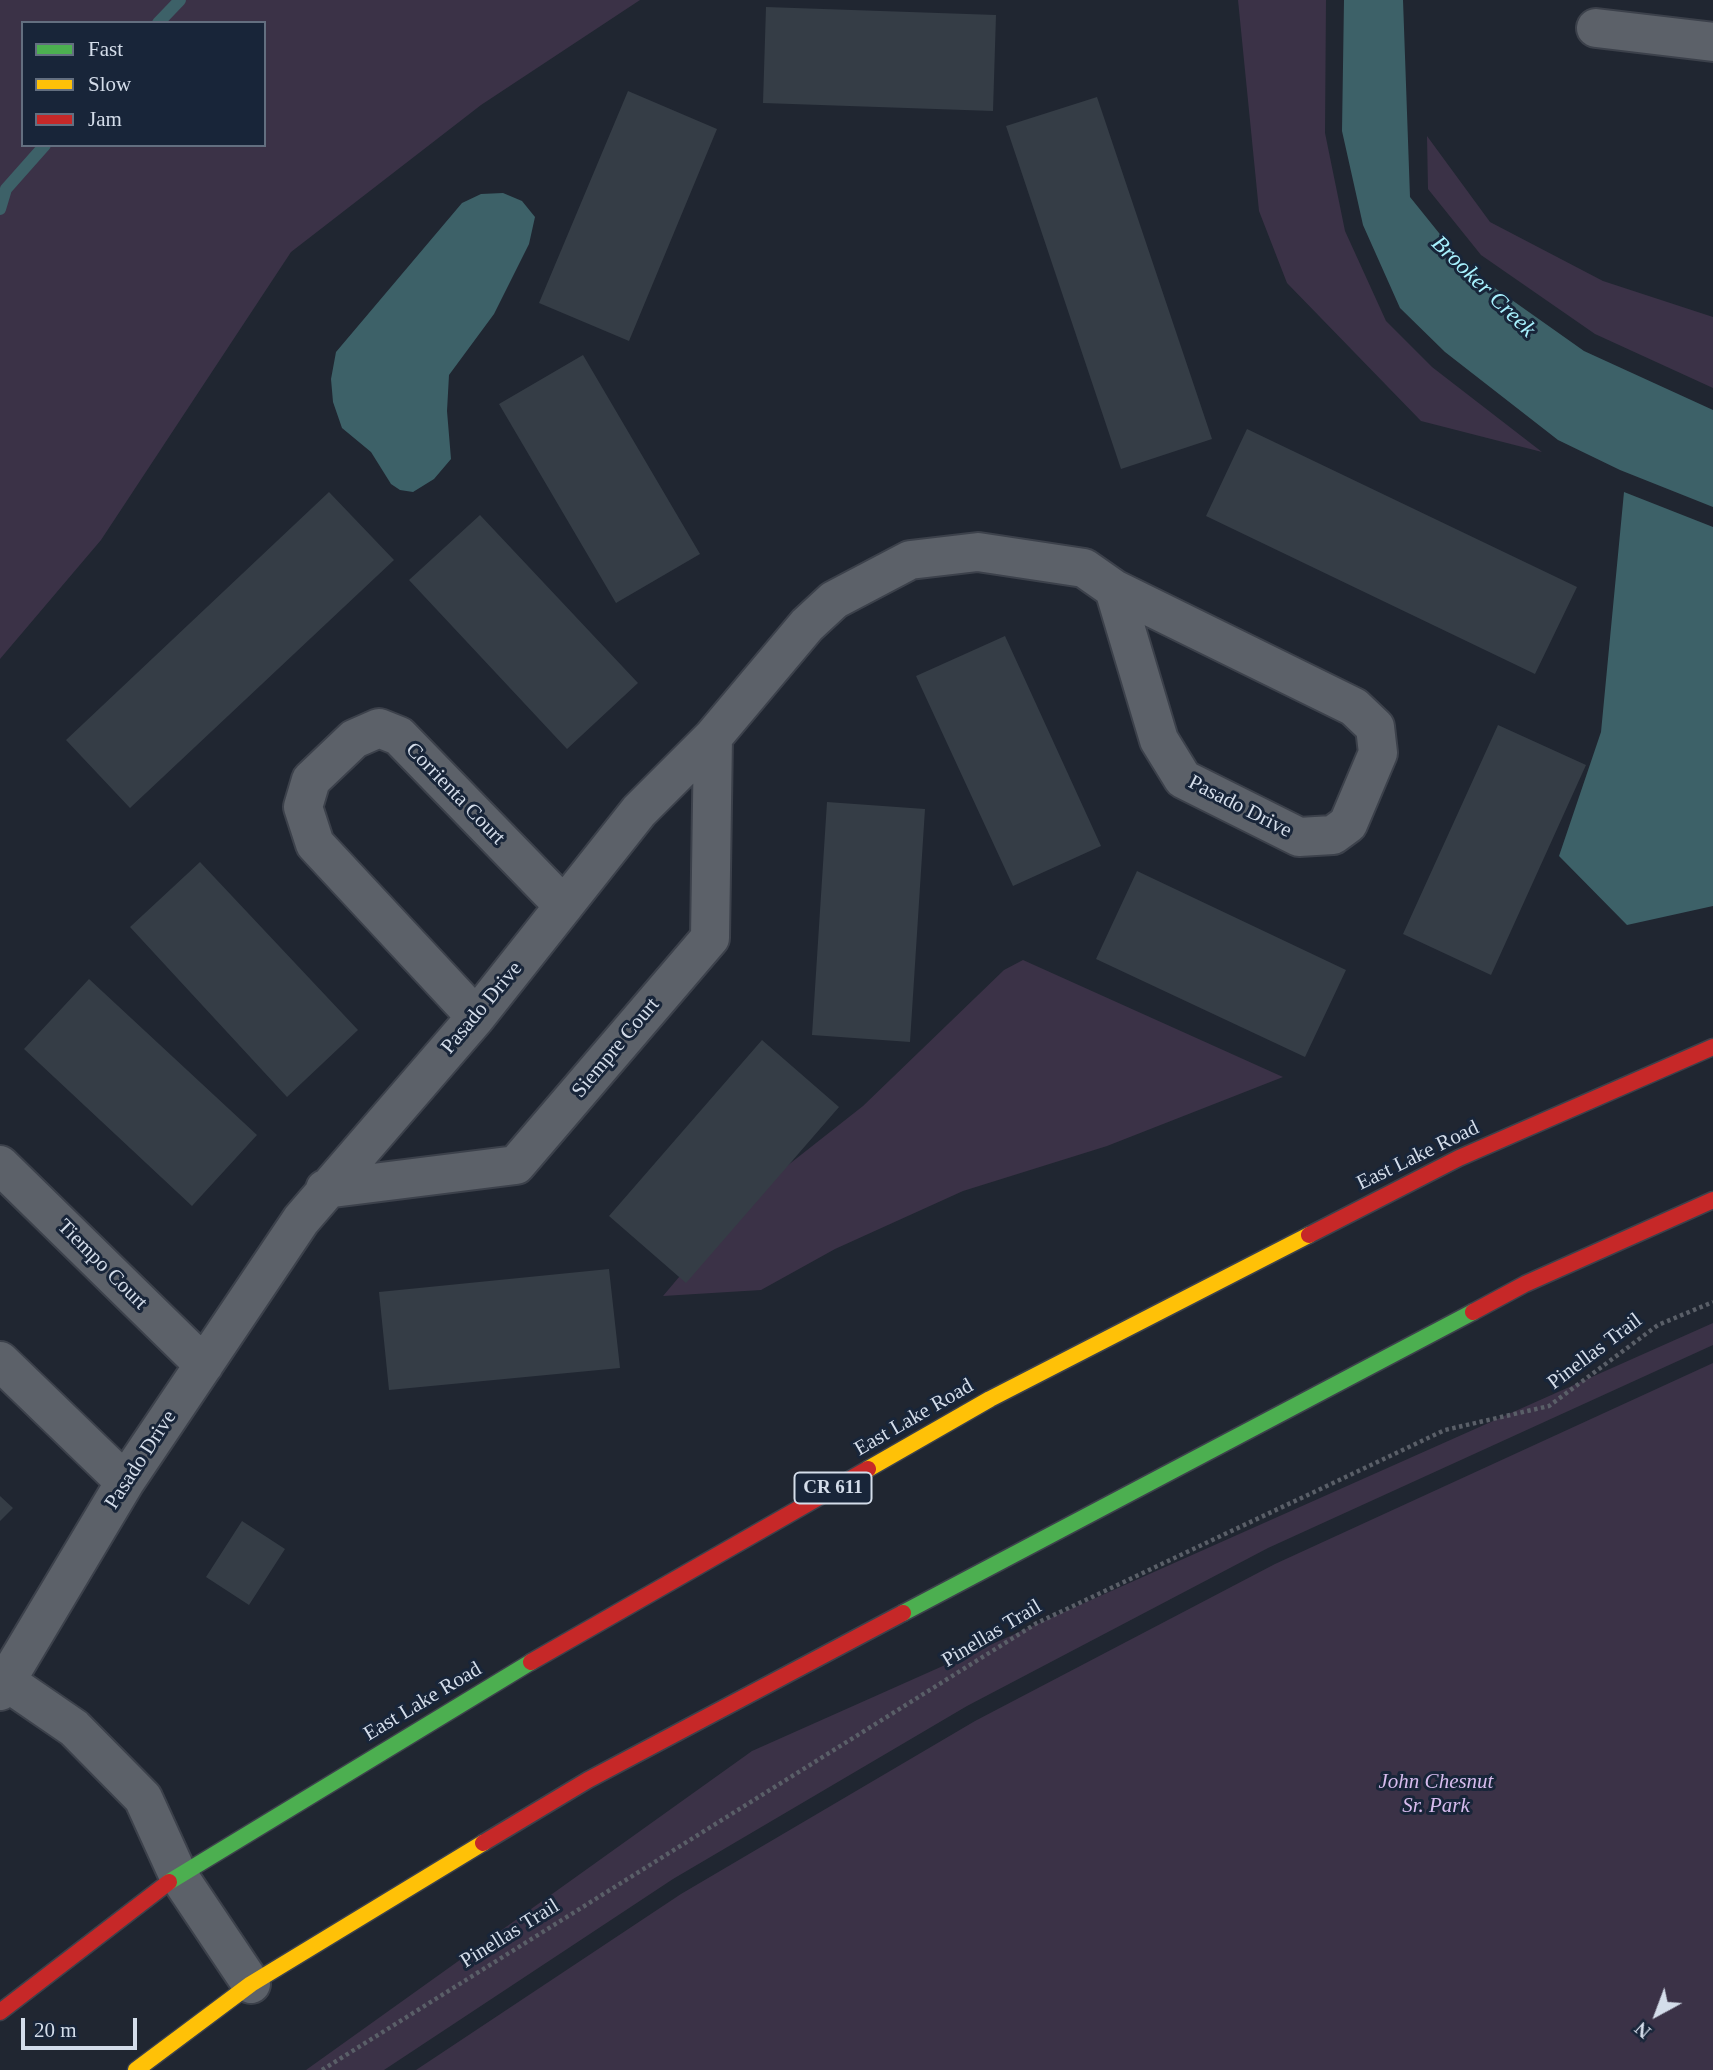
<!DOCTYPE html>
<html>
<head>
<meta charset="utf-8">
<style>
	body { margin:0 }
	#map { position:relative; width:1713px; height:2070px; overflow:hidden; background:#202631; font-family:"Times New Roman",serif }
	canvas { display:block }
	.legend { position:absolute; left:21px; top:21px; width:245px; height:126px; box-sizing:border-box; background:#182539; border:2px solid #636f80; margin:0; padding:9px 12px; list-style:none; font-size:21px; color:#d4ddea }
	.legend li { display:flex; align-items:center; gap:14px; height:35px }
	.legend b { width:35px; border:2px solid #636f80 }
	.north { position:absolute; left:1622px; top:1979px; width:70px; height:70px; -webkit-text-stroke:5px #182539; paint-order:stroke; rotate:221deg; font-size:19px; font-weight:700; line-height:28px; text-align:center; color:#d4ddea }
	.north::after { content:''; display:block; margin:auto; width:24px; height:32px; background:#d4ddea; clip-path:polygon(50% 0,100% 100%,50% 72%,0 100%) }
	.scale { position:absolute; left:21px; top:2018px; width:116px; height:32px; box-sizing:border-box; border:4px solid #d4ddea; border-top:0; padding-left:9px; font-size:21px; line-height:24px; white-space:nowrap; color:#d4ddea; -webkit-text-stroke:5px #182539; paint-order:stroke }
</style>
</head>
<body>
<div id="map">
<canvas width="1713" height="2070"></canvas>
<ul class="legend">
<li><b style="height:9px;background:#4caf50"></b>Fast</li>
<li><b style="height:9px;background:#ffc107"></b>Slow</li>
<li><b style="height:9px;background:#c62828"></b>Jam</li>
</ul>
<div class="north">N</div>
<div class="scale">20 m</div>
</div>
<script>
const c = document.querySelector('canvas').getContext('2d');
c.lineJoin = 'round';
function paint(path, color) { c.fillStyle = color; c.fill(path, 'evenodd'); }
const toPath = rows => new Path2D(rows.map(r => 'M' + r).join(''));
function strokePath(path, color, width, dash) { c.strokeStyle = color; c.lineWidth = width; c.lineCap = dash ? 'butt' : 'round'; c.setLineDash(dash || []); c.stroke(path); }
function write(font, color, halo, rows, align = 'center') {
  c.font = font + ' "Times New Roman",serif'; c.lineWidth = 6; c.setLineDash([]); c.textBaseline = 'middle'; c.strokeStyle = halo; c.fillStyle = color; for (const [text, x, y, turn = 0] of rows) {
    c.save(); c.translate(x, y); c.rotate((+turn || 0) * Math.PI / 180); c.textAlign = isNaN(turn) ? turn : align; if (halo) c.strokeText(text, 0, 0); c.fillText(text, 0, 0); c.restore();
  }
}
const green = toPath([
	[0,0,640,0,481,105,291,252,101,540,0,659],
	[23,23,264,23,264,145,23,145],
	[1238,0,1326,0,1325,133,1345,231,1386,321,1432,367,1542,452,1421,421,1287,283,1259,211],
	[1427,136,1490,222,1603,281,1713,317,1713,388,1595,334,1481,255,1428,189],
	[1023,960,1283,1077,1107,1146,963,1191,835,1249,761,1290,663,1296,745,1199,863,1106,1004,970],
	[1713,1323,1713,1345,1268,1548,967,1706,673,1879,384,2070,306,2070,752,1751],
	[1713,1363,1713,2070,416,2070,681,1894,975,1721,1275,1564]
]);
const water = toPath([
	[1344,0,1403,0,1410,197,1468,269,1584,351,1713,410,1713,507,1620,470,1558,440,1445,352,1400,308,1363,225,1342,131],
	[503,193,522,201,535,217,529,244,494,314,449,375,447,411,451,459,434,479,413,492,400,490,391,484,371,452,342,428,333,402,331,379,336,352,462,203,481,194],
	[1624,492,1713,527,1713,906,1627,925,1559,856,1601,732]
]);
const stream = toPath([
	[158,23,180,0],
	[0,209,6,189,45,145]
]);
const building = toPath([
	[766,7,996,15,993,111,763,103],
	[628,91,717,129,629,341,539,303],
	[1097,97,1212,439,1121,469,1006,126],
	[583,355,700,554,616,603,499,404],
	[1247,429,1577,587,1535,674,1206,516],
	[329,492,394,560,130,808,66,740],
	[480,515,638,683,567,749,409,580],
	[1005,636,1101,846,1013,886,916,676],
	[1498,725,1586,765,1491,975,1403,934],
	[827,802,925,809,910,1042,812,1035],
	[200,862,358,1030,287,1097,130,927],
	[1137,871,1346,970,1305,1057,1096,959],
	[89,979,257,1135,192,1206,24,1049],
	[762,1040,839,1107,686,1283,609,1216],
	[609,1269,620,1368,389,1390,379,1292],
	[0,1496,13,1508,0,1521],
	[242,1521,285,1549,249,1605,206,1577]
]);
const path = toPath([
	[322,2070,1037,1623,1445,1430,1549,1406,1658,1325,1713,1302]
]);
const street = toPath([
	[1596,28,1713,42],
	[476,1017,315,844,303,807,311,780,354,739,379,728,399,736,564,906],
	[0,1165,204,1365],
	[325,1189,516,1165,710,938,713,737],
	[0,1361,125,1482],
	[7,1682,74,1728,143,1798,178,1875,251,1984],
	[0,1691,125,1482,301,1220,476,1017,639,811,713,737,807,625,834,600,910,560,978,552,1084,568,1114,589,1354,707,1375,727,1378,753,1348,824,1333,835,1299,837,1183,779,1159,740,1114,589]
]);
const fast = toPath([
	[903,1613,1473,1312],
	[169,1882,531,1662]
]);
const slow = toPath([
	[868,1469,990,1399,1309,1235],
	[136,2070,251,1984,483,1843]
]);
const jam = toPath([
	[1309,1235,1459,1158,1713,1047],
	[1473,1312,1525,1284,1713,1200],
	[531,1662,868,1469],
	[483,1843,588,1780,903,1613],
	[0,2012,169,1882]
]);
const shields = [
	[833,1488,77]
];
const shieldNames = [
	["CR 611",833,1488]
];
const streetNames = [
	["Corrienta Court",455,794,46],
	["Pasado Drive",1240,807,27],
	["Pasado Drive",482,1008,-50],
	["Siempre Court",616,1048,-50],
	["East Lake Road",1418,1156,-26],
	["Tiempo Court",102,1265,45],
	["Pinellas Trail",1595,1352,-37],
	["East Lake Road",914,1418,-30],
	["Pasado Drive",141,1460,-57],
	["Pinellas Trail",992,1634,-31],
	["East Lake Road",423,1702,-31],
	["Pinellas Trail",510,1934,-32]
];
const parkNames = [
	["John Chesnut",1436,1782],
	["Sr. Park",1436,1806]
];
const waterNames = [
	["Brooker Creek",1483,287,44]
];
paint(green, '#3b3247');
paint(water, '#3d6168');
strokePath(stream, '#3d6168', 12);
paint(building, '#353d46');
strokePath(street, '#3c414b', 42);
strokePath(fast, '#3c414b', 19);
strokePath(slow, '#3c414b', 19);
strokePath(jam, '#3c414b', 19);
strokePath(path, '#5a5f68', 4.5, [3.5, 3.5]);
strokePath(street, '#5c6169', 38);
strokePath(fast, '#4caf50', 16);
strokePath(slow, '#ffc107', 16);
strokePath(jam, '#c62828', 16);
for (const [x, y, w] of shields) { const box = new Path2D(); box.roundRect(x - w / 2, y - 15.5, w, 31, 5); c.fillStyle = '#182539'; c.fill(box); strokePath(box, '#d4ddea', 2); }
write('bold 19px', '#d4ddea', null, shieldNames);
write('21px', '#d4ddea', '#182539', streetNames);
write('italic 21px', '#d6bbed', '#182539', parkNames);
write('italic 23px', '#a8f2ff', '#182539', waterNames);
</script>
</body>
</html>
